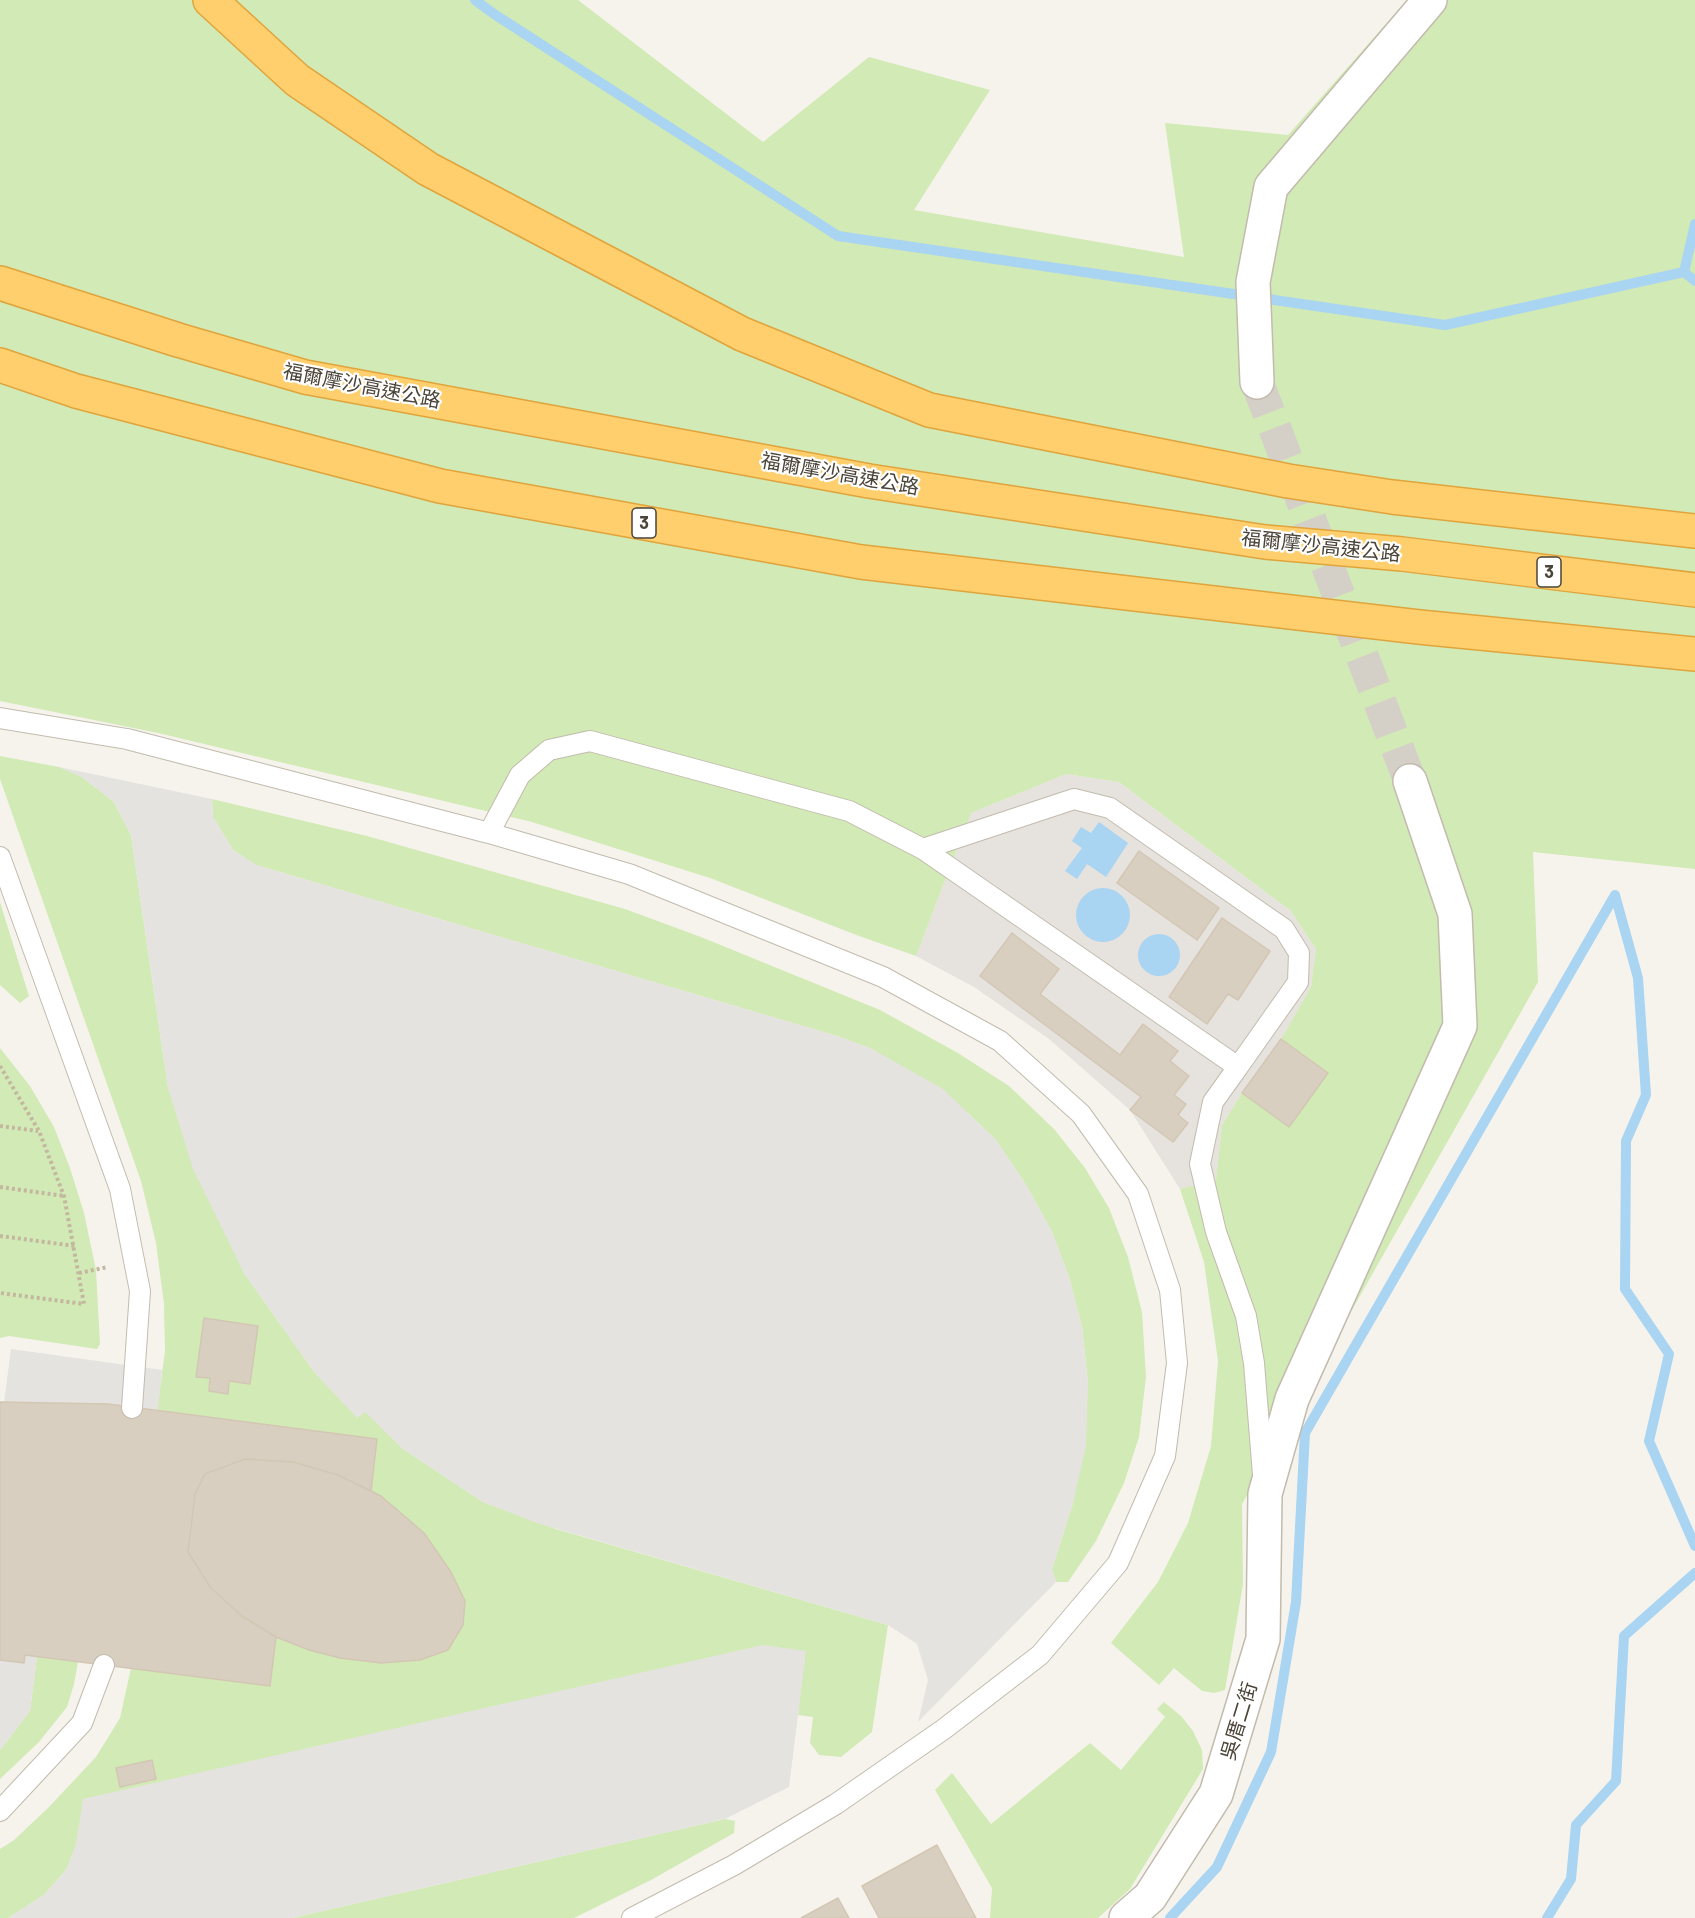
<!DOCTYPE html>
<html>
<head>
<meta charset="utf-8">
<style>
	body { margin:0 }
	canvas { display:block; background:#f6f3ec }
</style>
</head>
<body>
<canvas width="1695" height="1918"></canvas>
<script>
const c = document.querySelector('canvas').getContext('2d');
c.lineJoin = 'round';
function paint(path, color) { c.fillStyle = color; c.fill(path, 'evenodd'); }
const toPath = rows => new Path2D(rows.map(r => 'M' + r).join(''));
function strokePath(path, color, width, dash) { c.strokeStyle = color; c.lineWidth = width; c.lineCap = dash ? 'butt' : 'round'; c.setLineDash(dash || []); c.stroke(path); }
function write(font, color, halo, rows, align = 'center') {
  c.font = font + ' Barlow,"Noto Sans TC",sans-serif'; c.lineWidth = 4.5; c.setLineDash([]); c.textBaseline = 'middle'; c.strokeStyle = halo; c.fillStyle = color; for (const [text, x, y, turn = 0] of rows) {
    c.save(); c.translate(x, y); c.rotate((+turn || 0) * Math.PI / 180); c.textAlign = isNaN(turn) ? turn : align; if (halo) c.strokeText(text, 0, 0); c.fillText(text, 0, 0); c.restore();
  }
}
const industrial = toPath([
	[1066,774,1119,782,1291,911,1316,949,1311,987,1281,1039,1328,1073,1289,1127,1242,1093,1222,1125,1216,1181,1180,1189,1130,1110,1049,1039,974,987,916,956,971,813]
]);
const green = toPath([
	[0,0,578,0,763,142,869,57,990,90,914,210,1184,257,1165,123,1288,135,1407,0,1695,0,1695,869,1533,852,1538,982,1242,1504,1243,1584,1225,1690,1214,1693,1202,1691,1174,1668,1159,1685,1111,1643,1158,1582,1188,1523,1211,1446,1218,1361,1204,1262,1180,1189,1216,1180,1222,1125,1242,1093,1289,1126,1328,1073,1281,1039,1311,987,1316,949,1291,911,1119,782,1066,774,971,813,916,956,859,936,710,878,532,822,158,733,0,701],
	[0,756,59,767,82,777,114,802,131,835,168,1088,244,1273,315,1373,357,1417,365,1411,403,1449,483,1502,556,1529,888,1625,872,1732,841,1757,819,1755,810,1743,813,1717,798,1715,805,1651,84,1799,76,1845,66,1870,44,1895,8,1918,0,1918,0,1849,14,1840,48,1808,96,1757,120,1718,131,1668,269,1686,276,1637,309,1650,340,1658,381,1663,420,1660,448,1649,463,1625,465,1601,451,1572,424,1533,381,1496,371,1491,377,1439,157,1411,165,1351,164,1304,156,1243,141,1181,0,779],
	[212,799,367,836,625,909,701,937,880,1010,958,1053,1009,1086,1054,1129,1085,1168,1109,1208,1128,1257,1142,1312,1146,1377,1139,1437,1124,1483,1096,1541,1068,1582,1056,1582,1052,1569,1073,1503,1088,1383,1082,1327,1069,1277,1052,1232,1025,1183,996,1140,968,1113,872,1049,837,1036,256,865,233,850,213,817],
	[0,902,29,996,20,1003,0,985],
	[0,1048,30,1086,54,1127,70,1168,84,1213,96,1270,100,1344,97,1349,9,1336,0,1338],
	[37,1656,78,1662,74,1684,67,1707,39,1742,0,1779,0,1750,30,1711],
	[1164,1702,1181,1716,1193,1731,1202,1750,1203,1769,1130,1889,1098,1918,990,1918,992,1888,935,1790,952,1773,991,1824,1090,1743,1121,1770,1165,1717,1157,1709],
	[725,1819,735,1821,734,1833,651,1880,574,1918,292,1918]
]);
const parking = toPath([
	[59,767,212,799,213,817,233,850,256,865,837,1036,872,1049,943,1089,996,1140,1025,1183,1052,1232,1069,1277,1082,1327,1088,1383,1086,1446,1073,1503,1052,1569,1056,1582,918,1722,928,1680,917,1644,888,1625,537,1523,483,1502,403,1449,365,1412,357,1418,315,1373,244,1273,193,1169,168,1088,131,835,114,802,82,777],
	[11,1349,162,1370,131,1668,37,1657,30,1711,0,1750,0,1660,24,1663,25,1656,0,1652,0,1434],
	[763,1645,806,1651,789,1787,725,1819,292,1918,8,1918,44,1895,66,1870,76,1845,83,1799]
]);
const water = toPath([
	[1099,822,1128,843,1106,877,1087,864,1077,879,1065,871,1082,848,1072,841,1081,827,1091,833],
	'1076 915a27 27 0 1 1 54 0a27 27 0 1 1-54 0Z',
	'1138 955a21 21 0 1 1 42 0a21 21 0 1 1-42 0Z'
]);
const stream = toPath([
	[475,0,494,14,838,236,1445,325,1684,272,1695,281],
	[1684,272,1695,224],
	[1615,895,1638,978,1646,1095,1626,1141,1625,1289,1669,1354,1649,1441,1695,1546],
	[1170,1918,1217,1867,1271,1752,1296,1602,1305,1433,1615,895],
	[1547,1918,1571,1879,1576,1825,1616,1781,1624,1636,1695,1573]
]);
const building = toPath([
	[1139,851,1219,908,1197,940,1117,883,1139,851],
	[1222,918,1270,951,1238,1000,1228,994,1207,1024,1169,997,1222,918],
	[1012,933,1059,969,1040,994,1120,1055,1143,1024,1178,1051,1170,1061,1189,1076,1174,1095,1186,1104,1178,1115,1188,1123,1173,1142,1130,1110,1141,1097,980,976,1012,933],
	[1281,1039,1328,1073,1289,1127,1242,1093,1281,1039],
	[204,1318,258,1326,250,1384,229,1381,228,1394,209,1391,210,1378,196,1377,204,1318],
	[0,1402,108,1404,377,1439,371,1491,338,1475,293,1462,245,1459,205,1474,195,1494,188,1552,211,1588,242,1616,276,1637,270,1686,25,1655,24,1663,0,1660,0,1402],
	[245,1459,293,1462,338,1475,381,1496,424,1533,451,1572,465,1601,463,1625,448,1650,420,1660,381,1663,340,1658,309,1650,276,1637,242,1616,211,1588,188,1552,195,1494,205,1474,245,1459],
	[152,1760,156,1779,120,1787,116,1768,152,1760],
	[937,1845,976,1918,879,1918,862,1886,937,1845],
	[838,1898,849,1918,801,1918,838,1898]
]);
const minorTunnel = toPath([
	[1257,382,1410,781]
]);
const path = toPath([
	[0,1066,39,1131,64,1196,84,1304,0,1293],
	[0,1126,38,1131],
	[0,1187,64,1196],
	[0,1236,75,1246],
	[79,1273,108,1267]
]);
const service = toPath([
	[0,718,127,739,489,833,629,874,883,977,1000,1041,1081,1114,1138,1194,1170,1290,1177,1363,1165,1456,1118,1563,1040,1655,944,1729,836,1804,734,1865,632,1918],
	[489,833,520,775,549,750,590,741,849,811,923,849,1238,1067,1213,1102,1200,1164,1216,1232,1246,1316,1254,1363,1263,1475],
	[923,849,1074,799,1110,808,1284,929,1299,953,1298,982,1238,1067],
	[0,857,120,1189,140,1291,132,1408],
	[0,1811,82,1723,104,1665]
]);
const minor = toPath([
	[1257,382,1253,282,1271,187,1430,0],
	[1126,1918,1150,1897,1216,1794,1263,1639,1265,1494,1292,1399,1460,1026,1455,914,1410,781]
]);
const motorway = toPath([
	[210,0,297,80,428,169,742,334,929,410,1288,481,1392,497,1695,531],
	[0,283,178,340,305,377,869,481,1265,542,1402,554,1695,590],
	[0,365,76,391,440,486,861,562,1419,627,1695,654]
]);
const shields = [
	[644,523,24],
	[1549,572,24]
];
const shieldNames = [
	["3",644,523],
	["3",1549,572]
];
const streetNames = [
	["福爾摩沙高速公路",362,386,11],
	["福爾摩沙高速公路",840,474,10],
	["福爾摩沙高速公路",1321,546,6],
	["吳厝二街",1239,1721,-73]
];
paint(industrial, '#e6e2dd');
paint(green, '#d2eab5');
paint(parking, '#e5e3e0');
paint(water, '#a9d4f2');
strokePath(stream, '#a9d4f2', 10);
paint(building, '#d8cfc1');
strokePath(building, '#d3c7b4', 1.5);
strokePath(minorTunnel, '#d4d0c8', 33, [33, 16]);
strokePath(service, '#c2bbae', 22);
strokePath(minor, '#c2bbae', 36);
strokePath(motorway, '#e0a43c', 36);
strokePath(path, '#c4b79f', 4, [3, 3]);
strokePath(service, '#fff', 20);
strokePath(minor, '#fff', 33);
strokePath(motorway, '#ffcf6e', 33);
for (const [x, y, w] of shields) { const box = new Path2D(); box.roundRect(x - w / 2, y - 15, w, 30, 4.5); c.fillStyle = '#fff'; c.fill(box); strokePath(box, '#4b4439', 1.5); }
write('bold 18px', '#4b4439', null, shieldNames);
write('20px', '#4b4439', '#fff', streetNames);
</script>
</body>
</html>
